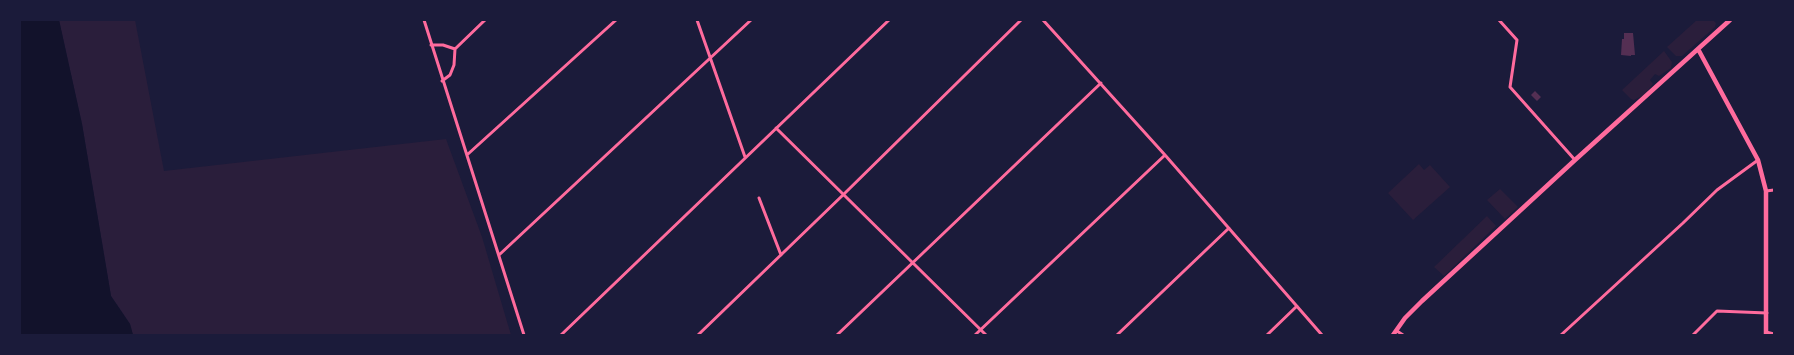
<!DOCTYPE html>
<html>
<head>
<meta charset="utf-8">
<style>
	body { margin:0 }
	#map { position:relative; width:1794px; height:355px; overflow:hidden; background:#1b1b3a; font-family:Bitter,serif }
	canvas { display:block }
	.frame { position:absolute; inset:0; border:21px solid #1b1b3a; pointer-events:none }
</style>
</head>
<body>
<div id="map">
<canvas width="1794" height="355"></canvas>
<div class="frame"></div>
</div>
<script>
const c = document.querySelector('canvas').getContext('2d');
c.lineJoin = 'round';
function paint(path, color) { c.fillStyle = color; c.fill(path, 'evenodd'); }
const toPath = rows => new Path2D(rows.map(r => 'M' + r).join(''));
function strokePath(path, color, width, dash) { c.strokeStyle = color; c.lineWidth = width; c.lineCap = dash ? 'butt' : 'round'; c.setLineDash(dash || []); c.stroke(path); }
const green = toPath([
	[59,20,135,20,164,171,446,139,482,237,511,335,133,335,130,324,111,296,82,124],
	[1697,20,1713,20,1716,23,1715,27,1682,56,1676,56,1667,47],
	[1664,51,1672,62,1671,68,1659,76,1655,74,1650,80,1653,84,1644,95,1634,100,1631,99,1622,90],
	[1419,164,1424,170,1430,165,1450,187,1413,220,1388,193],
	[1500,189,1518,207,1505,219,1487,200],
	[1487,216,1496,226,1444,276,1434,267]
]);
const water = toPath([
	[20,20,59,20,82,124,111,296,130,324,133,335,20,335]
]);
const building = toPath([
	[1624,33,1633,33,1635,55,1631,55,1631,56,1621,55,1622,39,1624,39],
	[1535,91,1541,97,1537,101,1531,95]
]);
const minor = toPath([
	[424,20,524,335],
	[697,20,745,157],
	[1043,20,1165,155,1322,335],
	[1499,20,1517,40,1510,87,1575,160],
	[431,45,443,45,455,49],
	[442,81,450,75,454,65,455,49,485,20],
	[776,128,986,335],
	[468,154,616,20],
	[1766,191,1774,190],
	[759,198,781,255],
	[499,255,751,20],
	[1397,331,1403,335],
	[1766,332,1774,334],
	[561,335,889,20],
	[698,335,844,194,1021,20],
	[837,335,1101,83],
	[975,335,1165,155],
	[1117,335,1229,228],
	[1267,335,1297,306],
	[1561,335,1683,223,1717,190,1758,160],
	[1693,335,1717,311,1767,313]
]);
const secondary = toPath([
	[1698,49,1758,160,1766,191,1766,335],
	[1393,335,1405,318,1422,301,1575,160,1730,20]
]);
paint(green, '#2a1e3b');
paint(water, '#12122b');
paint(building, '#542f53');
strokePath(minor, '#ff6b9d', 3);
strokePath(secondary, '#ff6b9d', 4.5);
</script>
</body>
</html>
